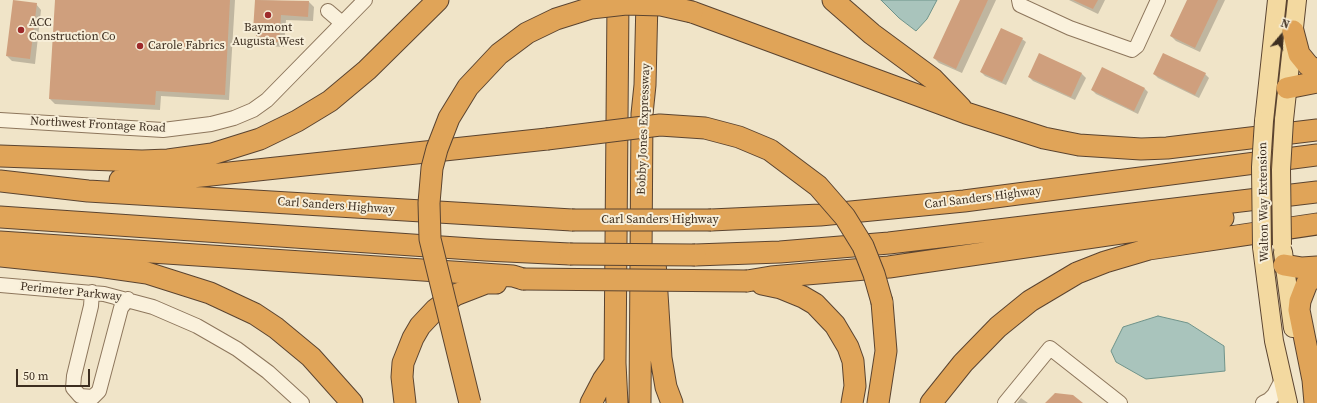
<!DOCTYPE html>
<html>
<head>
<meta charset="utf-8">
<style>
	body { margin:0 }
	#map { position:relative; width:1317px; height:403px; overflow:hidden; background:#f0e4c8; font-family:"Source Serif 4",serif }
	canvas { display:block }
	.north { position:absolute; left:1261px; top:16px; width:40px; height:40px; -webkit-text-stroke:3px #f7eed8; paint-order:stroke; rotate:19deg; font-size:11px; font-weight:700; line-height:16px; text-align:center; color:#3d2e20 }
	.north::after { content:''; display:block; margin:auto; width:14px; height:18px; background:#3d2e20; clip-path:polygon(50% 0,100% 100%,50% 72%,0 100%) }
	.scale { position:absolute; left:16px; top:369px; width:74px; height:18px; box-sizing:border-box; border:2px solid #3d2e20; border-top:0; padding-left:5px; font-size:12px; line-height:14px; white-space:nowrap; color:#3d2e20; -webkit-text-stroke:3px #f7eed8; paint-order:stroke }
</style>
</head>
<body>
<div id="map">
<canvas width="1317" height="403"></canvas>
<div class="north">N</div>
<div class="scale">50 m</div>
</div>
<script>
const c = document.querySelector('canvas').getContext('2d');
c.lineJoin = 'round';
function paint(path, color) { c.fillStyle = color; c.fill(path, 'evenodd'); }
const toPath = rows => new Path2D(rows.map(r => 'M' + r).join(''));
function strokePath(path, color, width, dash) { c.strokeStyle = color; c.lineWidth = width; c.lineCap = dash ? 'butt' : 'round'; c.setLineDash(dash || []); c.stroke(path); }
function write(font, color, halo, rows, align = 'center') {
  c.font = font + ' "Source Serif 4",serif'; c.lineWidth = 4; c.setLineDash([]); c.textBaseline = 'middle'; c.strokeStyle = halo; c.fillStyle = color; for (const [text, x, y, turn = 0] of rows) {
    c.save(); c.translate(x, y); c.rotate((+turn || 0) * Math.PI / 180); c.textAlign = isNaN(turn) ? turn : align; if (halo) c.strokeText(text, 0, 0); c.fillText(text, 0, 0); c.restore();
  }
}
const water = toPath([
	[881,0,937,0,927,19,916,31,899,18,881,0],
	[1158,316,1188,323,1224,346,1225,371,1146,379,1116,362,1111,351,1123,327,1158,316]
]);
const shadow = toPath([
	[56,0,235,0,229,100,161,96,160,110,55,104,50,99],
	[256,0,309,2,314,7,313,21,286,20,284,47,268,46,257,36,254,31],
	[961,0,996,0,962,73,939,63,934,58],
	[1069,0,1105,0,1098,14],
	[1188,0,1225,0,1200,52,1176,41,1171,36],
	[36,4,41,10,35,64,12,61,7,56],
	[1022,39,1026,42,1006,85,985,76,981,72],
	[1040,54,1082,74,1086,78,1075,100,1033,81,1029,77],
	[1154,74,1205,74,1209,78,1199,98,1158,78],
	[1145,89,1148,92,1138,114,1096,94,1092,90],
	[1021,398,1028,403,1017,403]
]);
const building = toPath([
	[13,0,37,3,30,59,6,56],
	[55,0,230,0,225,95,156,91,155,105,49,99],
	[255,0,309,1,308,17,281,15,279,42,262,41,262,37,256,36,256,31,253,31],
	[960,0,988,0,956,69,933,58],
	[1073,0,1098,0,1093,9],
	[1187,0,1218,0,1195,48,1170,36],
	[1001,28,1023,38,1002,82,980,72],
	[1039,53,1082,73,1071,97,1028,77],
	[1163,53,1206,73,1195,95,1153,74],
	[1102,67,1145,88,1134,111,1091,90],
	[1055,393,1073,395,1083,403,1045,403]
]);
const minor = toPath([
	[1019,0,1020,5,1070,28,1132,50,1137,46,1158,0],
	[328,11,342,23],
	[0,120,163,130,211,124,234,118,253,110,267,100,365,0],
	[0,285,104,294,153,307,197,326,237,349,268,372,302,403],
	[92,292,91,306,74,376,73,388,80,396,93,397,99,391,121,308,128,299],
	[1005,403,1050,348,1120,403],
	[1263,403,1269,400,1274,395,1282,380]
]);
const major = toPath([
	[1284,120,1297,0],
	[1264,121,1277,0],
	[1262,247,1274,341,1288,403],
	[1283,252,1293,328]
]);
const highway = toPath([
	[833,0,872,34,933,79,961,108],
	[692,12,966,113,1044,138,1079,145,1141,149,1167,148,1317,130],
	[1293,31,1299,54,1308,65,1317,71],
	[1287,88,1317,82],
	[0,156,142,161,168,160,212,154,260,139,297,121,330,101,367,70,438,0],
	[120,180,192,177,547,139],
	[0,181,88,191,572,220],
	[0,217,486,250,570,254],
	[711,220,820,215,964,201,1317,155],
	[0,242,513,276,523,279],
	[695,255,780,252,889,243,1317,192],
	[0,256,98,266,147,273,210,293,255,314,276,328,311,357,352,403],
	[655,261,661,358,666,387,672,403],
	[1284,265,1302,268,1317,267],
	[747,281,771,277,889,267,1223,218],
	[762,284,781,288,803,297,815,304,835,325,848,347,853,361,855,386,852,403],
	[405,403,402,377,403,363,413,338,420,326,435,310,455,295,486,283,496,283],
	[591,403,603,380,615,363],
	[617,403,615,363,618,0],
	[640,403,642,114,645,85,647,0],
	[878,403,886,351,882,302],
	[931,403,963,363,998,327,1030,301,1077,273,1105,262,1149,249,1317,224],
	[1315,403,1313,380,1299,310,1300,301,1307,283,1317,274]
]);
const majorBridge = toPath([
	[1282,245,1281,170,1284,120],
	[1262,247,1261,167,1264,121]
]);
const highwayBridge = toPath([
	[547,139,660,125,705,128,739,137,770,150,818,186,845,217,863,246,874,274,882,302],
	[572,220,711,220],
	[570,254,695,255],
	[523,279,747,281],
	[470,403,430,239,429,203,432,168,437,149,449,118,468,87,499,54,527,33,556,19,591,8,626,4,661,5,692,12]
]);
const markers = [
	[268,15,4,"#9e2a2b"],
	[21,30,4,"#9e2a2b"],
	[140,46,4,"#9e2a2b"]
];
const poiNames = [
	["ACC",29,23],
	["Construction Co",29,37],
	["Baymont",268,28,"center"],
	["Augusta West",268,42,"center"],
	["Carole Fabrics",148,46]
];
const streetNames = [
	["Northwest Frontage Road",98,125,3],
	["Bobby Jones Expressway",644,129,-88],
	["Carl Sanders Highway",983,198,-7],
	["Walton Way Extension",1264,202,-91],
	["Carl Sanders Highway",336,206,4],
	["Carl Sanders Highway",660,220],
	["Perimeter Parkway",71,292,6]
];
paint(water, '#a9c4bc');
strokePath(water, '#6f938a', 1);
paint(shadow, '#0003');
paint(building, '#cf9f7d');
strokePath(minor, '#8d765c', 16);
strokePath(major, '#5b4430', 20);
strokePath(highway, '#5b4430', 23);
strokePath(minor, '#faf1dc', 14);
strokePath(major, '#f3d9a0', 18);
strokePath(highway, '#e0a458', 21);
strokePath(majorBridge, '#5b4430', 20, []);
strokePath(highwayBridge, '#5b4430', 23, []);
strokePath(majorBridge, '#f3d9a0', 18);
strokePath(highwayBridge, '#e0a458', 21);
for (const [x, y, r, color] of markers) { const dot = new Path2D(); dot.arc(x, y, r, 0, 2 * Math.PI); c.fillStyle = color; c.fill(dot); strokePath(dot, '#f7eed8', 1.5); }
write('12px', '#3d2e20', '#f7eed8', poiNames, 'left');
write('12px', '#3d2e20', '#f7eed8', streetNames);
</script>
</body>
</html>
